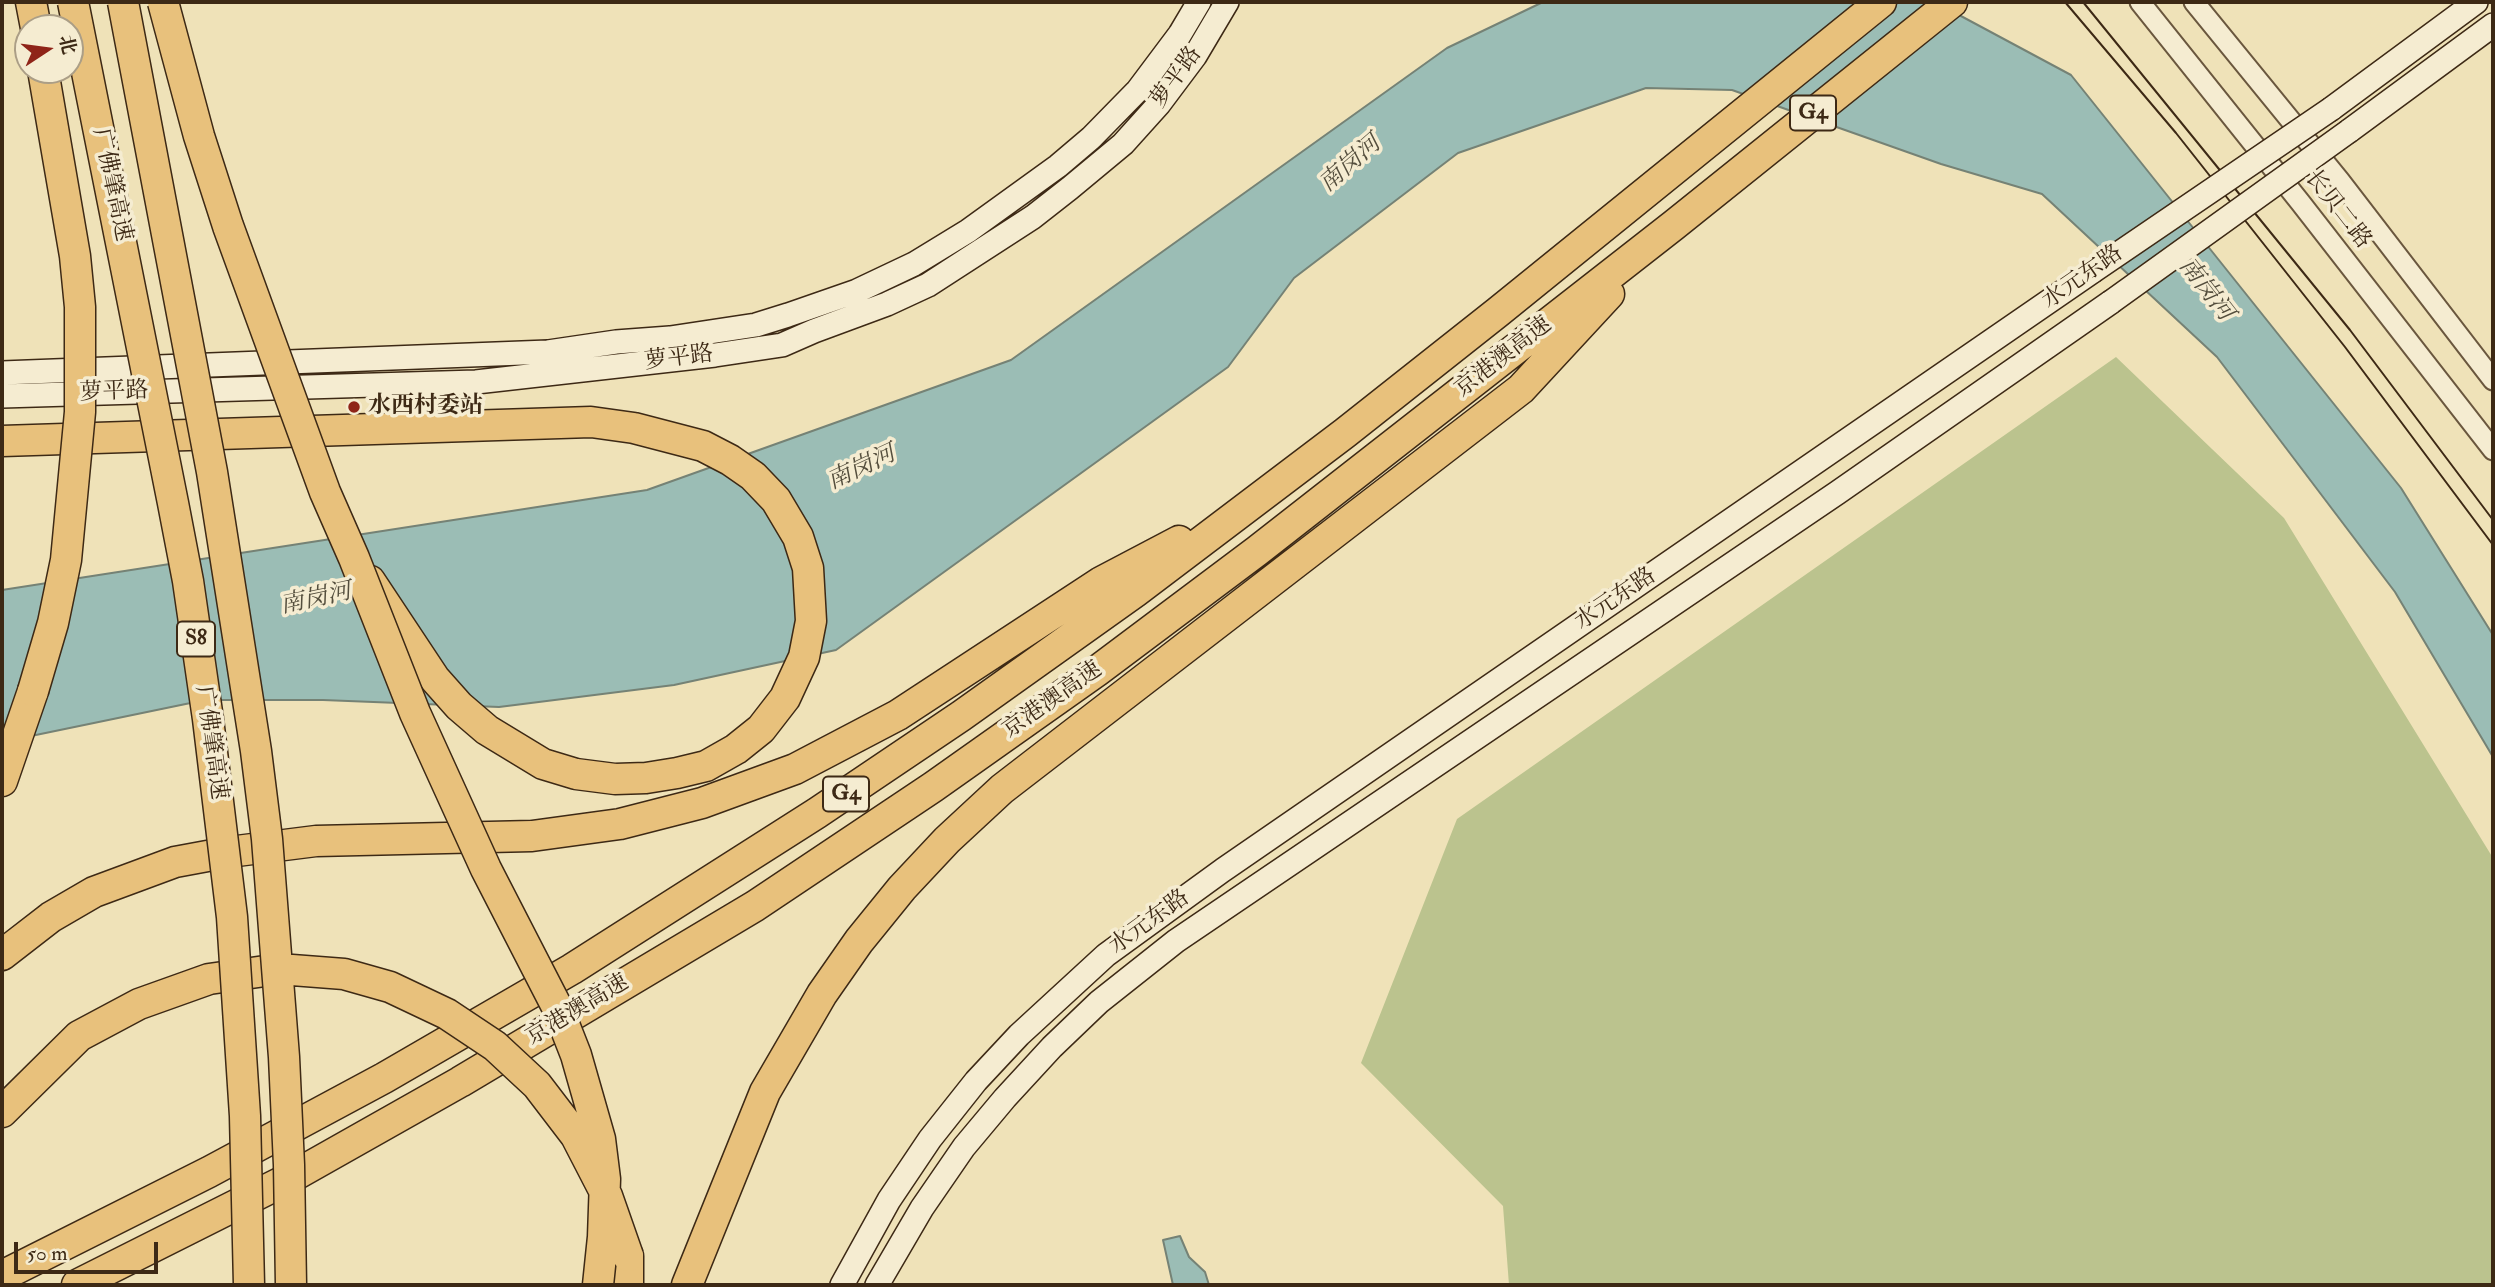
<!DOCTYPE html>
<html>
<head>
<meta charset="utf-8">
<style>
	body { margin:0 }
	#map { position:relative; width:2495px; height:1287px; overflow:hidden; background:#efe2b8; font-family:"IM FELL Double Pica","Noto Serif SC",serif }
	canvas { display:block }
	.frame { position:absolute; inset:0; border:4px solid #3d2915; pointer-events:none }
	.north { position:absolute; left:14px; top:14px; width:70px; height:70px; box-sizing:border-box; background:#f5ecd1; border:2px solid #ab9e86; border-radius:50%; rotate:77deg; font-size:19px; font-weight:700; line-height:28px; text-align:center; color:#3d2915 }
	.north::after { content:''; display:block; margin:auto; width:24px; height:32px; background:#8f2418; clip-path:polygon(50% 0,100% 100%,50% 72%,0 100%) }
	.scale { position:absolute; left:14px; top:1242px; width:144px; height:32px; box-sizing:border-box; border:4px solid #3d2915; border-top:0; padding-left:9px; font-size:21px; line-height:24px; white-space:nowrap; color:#3d2915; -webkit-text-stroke:5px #f5ecd1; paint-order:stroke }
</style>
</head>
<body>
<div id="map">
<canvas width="2495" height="1287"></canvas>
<div class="frame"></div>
<div class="north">北</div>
<div class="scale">50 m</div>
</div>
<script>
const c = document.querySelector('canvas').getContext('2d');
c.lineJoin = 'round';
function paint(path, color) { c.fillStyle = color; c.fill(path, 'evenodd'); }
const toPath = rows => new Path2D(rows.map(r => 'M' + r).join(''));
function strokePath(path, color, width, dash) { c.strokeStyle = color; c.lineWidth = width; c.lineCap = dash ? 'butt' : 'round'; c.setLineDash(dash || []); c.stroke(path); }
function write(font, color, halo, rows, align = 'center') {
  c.font = font + ' "IM FELL Double Pica","Noto Serif SC",serif'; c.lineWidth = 7; c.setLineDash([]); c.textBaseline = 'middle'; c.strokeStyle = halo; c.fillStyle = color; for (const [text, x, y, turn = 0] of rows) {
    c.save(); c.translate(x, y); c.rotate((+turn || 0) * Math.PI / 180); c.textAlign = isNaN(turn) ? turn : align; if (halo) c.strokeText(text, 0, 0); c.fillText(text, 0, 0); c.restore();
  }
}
const green = toPath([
	[2116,357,2284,518,2493,858,2493,1285,1509,1285,1503,1206,1361,1063,1457,819]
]);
const water = toPath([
	[1543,2,1920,2,1946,8,2071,75,2401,488,2493,635,2493,757,2395,592,2217,357,2042,194,1941,164,1732,90,1646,88,1458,153,1294,278,1228,367,836,650,674,685,499,707,323,700,205,700,2,742,2,590,647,490,1011,360,1447,48,1543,2],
	[1180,1236,1189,1257,1205,1272,1209,1285,1173,1285,1163,1240,1180,1236]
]);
const tertiary = toPath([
	[2140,2,2300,202,2493,450],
	[2194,2,2340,181,2493,380]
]);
const secondary = toPath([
	[2331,109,2476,2],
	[2349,131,2493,25],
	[2,373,548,352,616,342,670,338,756,325,788,315,857,291,914,264,968,231,1058,166,1091,138,1138,90,1180,34,1199,2],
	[2,396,476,382,715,355,782,345,814,331,887,304,928,285,1033,217,1070,188,1123,144,1159,104,1195,56,1227,2],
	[842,1285,889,1200,930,1139,976,1081,1019,1035,1106,955,1223,870,2093,271],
	[877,1285,922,1208,964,1147,1005,1098,1052,1047,1099,1002,1176,941,1837,493,2111,302]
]);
const motorway = toPath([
	[31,2,36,28],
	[2,441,591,422,634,428,703,446,730,460,753,476,776,500,798,537,808,568,811,621,804,657,785,698,761,729,736,749,706,766,677,773,646,778,615,779,576,774,543,764,487,730,459,706,435,679,370,581],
	[2,781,33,691],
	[2,955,51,917,94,892,175,862,229,852,316,841,532,836,620,824,702,803,795,769,898,715,1101,582,1179,541],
	[2,1112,79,1036,139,1004,209,979,279,969],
	[628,1256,628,1285],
	[2,1276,209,1172,384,1078,572,969,817,813,961,716,1135,592,1345,433,1498,312,1881,2],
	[77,1285,290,1178,460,1082,755,906,933,787,1097,671,1257,551,1674,225,1952,2],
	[687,1285,765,1092,822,994,859,941,902,888,947,840,1002,789,1521,389,1609,294]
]);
const tram = toPath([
	[2065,2,2176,133,2345,347,2493,545],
	[2083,2,2350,330,2493,520]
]);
const secondaryBridge = toPath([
	[2093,271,2331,109],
	[2111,302,2349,131]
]);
const motorwayBridge = toPath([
	[73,2,173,503,188,581,208,719,232,917,245,1116,249,1285],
	[123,2,212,472,256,751,267,839,284,1057,289,1165,291,1285],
	[163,2,199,136,228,226,325,492,354,558,415,713,486,869,558,1009,576,1055,600,1139,605,1179,603,1237,598,1285],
	[33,691,53,623,66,560,80,412,80,307,75,256,43,70],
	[279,969,344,974,390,987,447,1014,495,1046,537,1085,576,1136,607,1196,628,1256]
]);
const markers = [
	[354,407,7,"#8f2418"]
];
const shields = [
	[1813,113,46],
	[196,639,38],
	[846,794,46]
];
const shieldNames = [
	["G4",1813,113],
	["S8",196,639],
	["G4",846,794]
];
const streetNames = [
	["萝平路",1177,78,-54],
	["广佛肇高速",111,185,78],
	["长贝二路",2337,210,52],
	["水元东路",2083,278,-35],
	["京港澳高速",1504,358,-38],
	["萝平路",679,359,-7],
	["萝平路",114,393,-2],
	["水元东路",1616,600,-34],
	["京港澳高速",1053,701,-35],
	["广佛肇高速",210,743,82],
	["水元东路",1150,923,-36],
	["京港澳高速",578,1011,-31]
];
const poiNames = [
	["水西村委站",368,407]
];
const waterNames = [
	["南岗河",1351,165,-41],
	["南岗河",2205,290,52],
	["南岗河",862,469,-25],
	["南岗河",316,600,-12]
];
paint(green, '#bbc38e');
paint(water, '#9bbdb5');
strokePath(water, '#758275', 2);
strokePath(tertiary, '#6a573e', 23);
strokePath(secondary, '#3d2915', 26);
strokePath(motorway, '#3d2915', 33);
strokePath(tertiary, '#f5ecd1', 19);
strokePath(secondary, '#f5ecd1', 23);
strokePath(motorway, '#e8c17c', 30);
strokePath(tram, '#3d2915', 2);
strokePath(secondaryBridge, '#3d2915', 26, []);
strokePath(motorwayBridge, '#3d2915', 33, []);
strokePath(secondaryBridge, '#f5ecd1', 23);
strokePath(motorwayBridge, '#e8c17c', 30);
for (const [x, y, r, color] of markers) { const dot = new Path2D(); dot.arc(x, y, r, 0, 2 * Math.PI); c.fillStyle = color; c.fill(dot); strokePath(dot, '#f5ecd1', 2.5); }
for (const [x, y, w] of shields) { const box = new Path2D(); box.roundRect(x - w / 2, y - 17.5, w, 35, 5); c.fillStyle = '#f5ecd1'; c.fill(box); strokePath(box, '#3d2915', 2); }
write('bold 21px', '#3d2915', null, shieldNames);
write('23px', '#3d2915', '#f5ecd1', streetNames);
write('bold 23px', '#3d2915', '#f5ecd1', poiNames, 'left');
write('italic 24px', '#544e3d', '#f5ecd1', waterNames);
</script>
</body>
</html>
